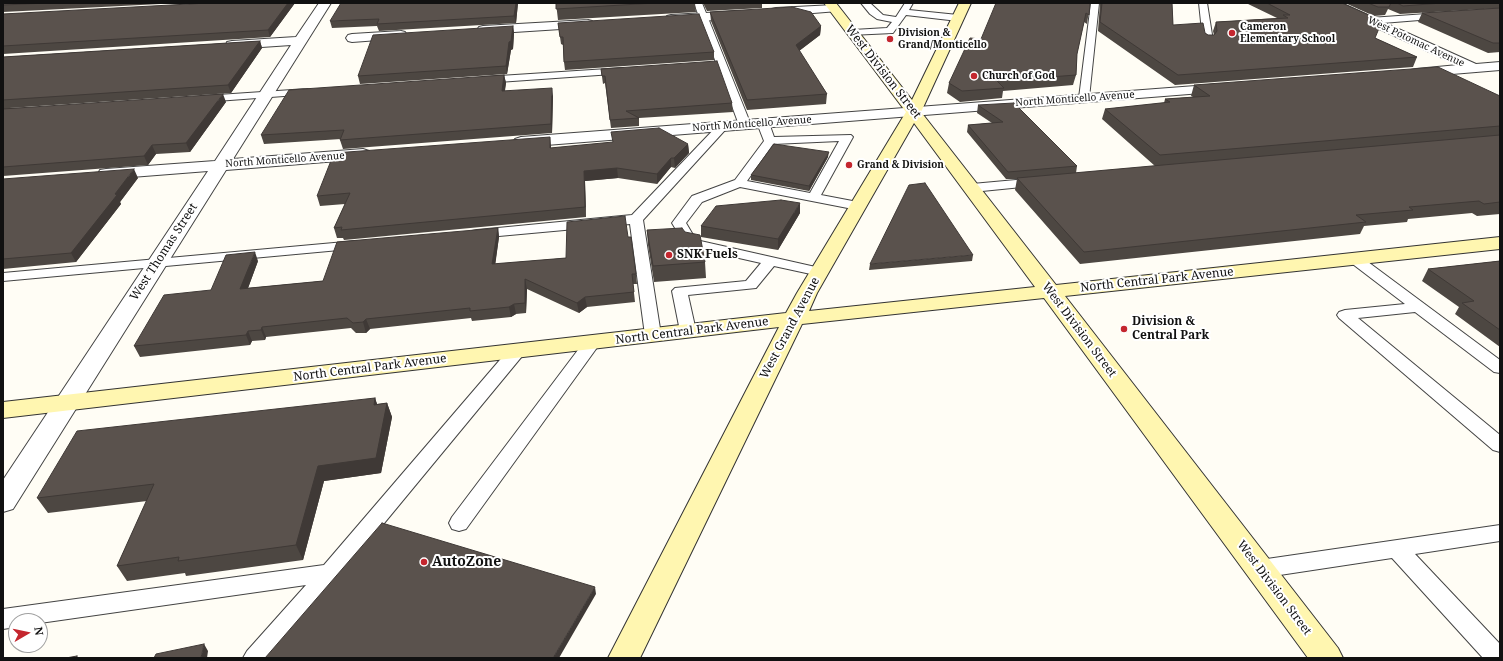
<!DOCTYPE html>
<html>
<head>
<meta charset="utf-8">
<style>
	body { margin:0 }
	#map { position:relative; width:1503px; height:661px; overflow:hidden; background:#fffdf5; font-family:"Noto Serif",serif }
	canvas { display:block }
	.frame { position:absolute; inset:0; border:4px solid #111; pointer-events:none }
	.north { position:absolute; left:8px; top:613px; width:40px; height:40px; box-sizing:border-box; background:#fff; border:1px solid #a0a0a0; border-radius:50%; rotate:81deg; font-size:11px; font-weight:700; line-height:16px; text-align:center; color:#111 }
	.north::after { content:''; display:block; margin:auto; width:14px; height:18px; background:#c4262e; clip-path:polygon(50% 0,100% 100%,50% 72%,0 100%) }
</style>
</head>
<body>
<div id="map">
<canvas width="1503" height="661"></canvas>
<div class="frame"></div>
<div class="north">N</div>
</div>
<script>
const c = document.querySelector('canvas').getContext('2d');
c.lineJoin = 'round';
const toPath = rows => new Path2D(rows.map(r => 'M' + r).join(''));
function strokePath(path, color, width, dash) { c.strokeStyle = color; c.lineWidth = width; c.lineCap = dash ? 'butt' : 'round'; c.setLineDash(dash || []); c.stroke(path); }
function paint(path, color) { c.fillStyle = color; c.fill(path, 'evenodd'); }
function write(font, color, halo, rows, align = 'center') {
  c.font = font + ' "Noto Serif",serif'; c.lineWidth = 4; c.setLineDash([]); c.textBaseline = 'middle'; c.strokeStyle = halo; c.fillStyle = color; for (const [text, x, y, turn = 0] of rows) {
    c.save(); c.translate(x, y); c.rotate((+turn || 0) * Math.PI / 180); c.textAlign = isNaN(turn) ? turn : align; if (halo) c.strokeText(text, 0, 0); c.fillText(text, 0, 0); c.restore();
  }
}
const lane = toPath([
	[694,3,702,3,751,125,749,127,745,128,739,125,694,3],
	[861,3,870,3,883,15,896,17,905,3,913,3,909,10,958,15,962,18,958,21,906,15,893,33,850,35,848,33,850,31,853,30,887,28,892,22,877,19,870,14,861,3],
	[1091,3,1099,3,1089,98,1084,101,1079,98,1091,3],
	[1199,3,1207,3,1213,41,1211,43,1205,43,1203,41,1199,3],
	[1441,13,1444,14,1445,16,1444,18,1370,24,1366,21,1370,18,1441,13],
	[623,68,628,71,627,73,484,83,479,80,484,77,623,68],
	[307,89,311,90,312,92,311,94,203,102,198,99,203,96,307,89],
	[763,120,769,123,774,137,851,135,853,137,821,195,863,203,865,206,863,209,858,210,740,187,702,202,686,223,696,240,820,268,825,269,827,272,825,275,820,276,774,266,756,288,688,295,696,331,694,334,688,336,682,334,680,331,672,291,675,288,746,281,761,263,686,246,672,223,692,196,735,180,764,141,757,123,763,120],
	[839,141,810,193,747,181,773,144,839,141],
	[722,124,726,125,728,127,726,129,643,220,661,335,659,338,653,340,647,338,645,335,630,224,477,238,472,237,470,234,472,231,477,230,632,215,718,125,722,124],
	[1038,178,1042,179,1044,182,1042,185,972,192,968,191,966,188,968,185,972,184,1038,178],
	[356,241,361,242,363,245,361,248,3,281,3,273,356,241],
	[1355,255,1360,256,1500,360,1500,373,1494,372,1415,312,1358,318,1500,435,1500,452,1493,450,1339,318,1337,315,1339,312,1345,310,1405,304,1350,262,1348,259,1350,256,1355,255],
	[593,337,599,338,601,342,466,529,459,531,452,529,449,523,452,517,587,338,593,337],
	[517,346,523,347,525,351,523,355,338,579,270,658,243,658,247,651,306,585,40,623,40,621,16,621,16,627,3,629,3,609,324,565,511,347,517,346],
	[1500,525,1500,541,1415,554,1500,644,1500,658,1483,658,1392,558,1260,578,1252,575,1249,569,1252,563,1260,560,1500,525]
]);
const street = toPath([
	[319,3,331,3,233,159,363,149,369,151,371,154,369,157,363,159,226,170,13,509,3,512,3,480,208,171,106,179,100,178,98,174,100,170,106,169,215,161,291,45,232,49,227,48,226,45,227,42,232,41,296,37,319,3],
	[1325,3,1341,3,1476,64,1500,62,1500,70,1416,77,1411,76,1409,73,1411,70,1416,69,1458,65,1327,5,1325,3],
	[834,5,838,7,840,9,838,11,776,16,772,15,770,12,772,9,776,8,834,5],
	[740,11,744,12,746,15,744,18,671,23,667,22,665,19,667,16,671,15,740,11],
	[588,20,592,21,594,24,592,27,483,34,479,33,477,30,479,27,483,26,588,20],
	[401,31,405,32,407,35,405,38,352,42,348,41,346,38,348,35,352,34,401,31],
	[1222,84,1227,85,1229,88,1227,91,521,147,515,145,513,142,515,139,521,137,1222,84]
]);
const secondary = toPath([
	[824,3,836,3,912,100,959,3,971,3,921,112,1056,285,1500,237,1500,249,1065,296,1338,648,1343,658,1308,658,1044,298,802,324,640,658,608,658,779,327,3,418,3,402,786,313,797,293,906,112,824,3],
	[914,123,1035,287,809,311,817,293,914,123]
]);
const wall = toPath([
	[3,3,180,3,3,12],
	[295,3,270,37,3,54,3,14],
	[518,3,516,23,379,31,377,26,332,28,330,21],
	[556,3,695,3,696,12,558,20],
	[703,3,762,3,762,8,707,11],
	[1090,3,1087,24,1084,22,1077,54,1076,75,1073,85,1003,91,1002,98,960,102,947,93,949,83,981,39],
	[1100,3,1172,3,1173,25,1205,33,1208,35,1214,35,1213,31,1216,22,1277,18,1246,3,1342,3,1375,38,1417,57,1413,67,1175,85,1098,31],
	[1345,3,1500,3,1500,8,1400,14,1388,9,1385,15,1374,16],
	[1500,8,1500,52,1488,53,1418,22,1422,13],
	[710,12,821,26,820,35,799,51,827,94,826,104,747,110,711,21],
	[558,23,714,52,714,60,565,70,564,62,563,45,561,44],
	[513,26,514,33,513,49,511,50,507,74,360,84,358,76],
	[260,41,262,48,231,93,9,108,226,102,190,152,156,154,148,165,3,176,3,57],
	[601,69,732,103,733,112,639,118,639,126,611,128,605,83,603,84],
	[504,75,506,83,505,91,553,96,552,133,343,149,340,140,341,139,264,144,261,135],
	[1194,85,1500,96,1500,214,1477,216,1472,213,1408,219,1407,222,1364,226,1360,234,1080,264,1015,190,1017,179,1006,179,967,132,968,125,992,123,977,113,978,105,1077,166,1076,173,1155,166,1102,119,1105,109,1164,103,1165,99,1193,97,1191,96],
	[688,144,689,153,675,168,671,167,657,184,618,178,585,181,586,217,344,240,343,238,337,238,334,228,345,204,320,206,317,196,551,146,551,148],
	[828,157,809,191,751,180,751,175],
	[138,178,120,202,121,204,76,262,3,269,3,179],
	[800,213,778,250,701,237,701,226],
	[498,228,499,237,495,264,566,258,628,237,636,274,637,284,633,284,635,302,587,307,579,313,527,289,526,313,516,314,511,317,472,321,471,318,370,329,366,333,356,333,351,328,266,337,265,340,252,341,250,345,140,357,134,346,211,290,258,261,248,288,323,281],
	[647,230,705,262,706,278,654,282,648,245],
	[973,255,972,261,869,270,870,264],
	[1500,261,1500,347,1455,314,1459,307,1422,281,1428,269],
	[375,398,377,404,387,403,392,417,381,473,324,481,303,560,186,576,185,573,127,581,117,566,147,501,48,513,37,498]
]);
const shadedWall = toPath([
	[288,3,295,3,270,37,268,30],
	[516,3,518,3,516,23,514,16],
	[513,26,514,33,513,49,511,50,507,74,506,66,509,42],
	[821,26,820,35,795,54,796,45],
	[260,41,262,48,231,93,228,85],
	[504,75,506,83,503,99,502,91],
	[552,88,553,96,552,133,551,124],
	[223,94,226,102,190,152,186,143],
	[550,137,551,146,551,157,550,148],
	[688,144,689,153,675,168,674,158],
	[152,145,156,154,148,165,144,156],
	[829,152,828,157,809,191,809,186],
	[671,158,671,167,657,184,657,174],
	[617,168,618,178,585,181,586,217,585,207,584,171],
	[134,169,138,178,120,202,121,204,76,262,71,253],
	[800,203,800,213,778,250,778,239],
	[498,228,499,237,494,274,492,264],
	[255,252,258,261,244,299,240,289],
	[525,279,527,289,526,313,525,303],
	[585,297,587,307,579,313,577,303],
	[514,304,516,314,511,317,509,307],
	[366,319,370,329,366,333,363,322],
	[262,327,266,337,265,340,261,330],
	[248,331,252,341,250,345,246,335],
	[375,398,380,413,374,405],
	[387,403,392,417,381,473,324,481,303,560,296,545,318,466],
	[595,587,596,594,559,658,553,658],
	[204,644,208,651,207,658,201,658]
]);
const building = toPath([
	[3,3,48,3,3,5,3,3],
	[208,3,288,3,268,30,3,46,3,14,208,3],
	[341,3,516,3,514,16,377,24,379,19,330,21,341,3],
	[556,3,655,3,556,9,556,3],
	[996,3,1090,3,1089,15,1086,13,1077,54,1076,75,997,81,1004,88,962,91,949,83,970,38,981,39,996,3],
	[1102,3,1172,3,1173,25,1203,23,1205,33,1208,35,1214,35,1217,31,1216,22,1288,18,1283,15,1290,15,1267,3,1342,3,1382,21,1375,38,1417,57,1178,75,1100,22,1102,3],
	[1368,3,1391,3,1389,7,1378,7,1368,3],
	[1397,3,1442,3,1403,6,1397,3],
	[792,7,811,12,821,26,796,45,827,94,747,100,710,12,792,7],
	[1500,8,1500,43,1493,43,1422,13,1500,8],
	[699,14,714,52,564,62,563,37,560,37,558,23,699,14],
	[513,26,511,41,509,42,506,66,358,76,373,35,513,26],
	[260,41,228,85,3,100,3,57,260,41],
	[717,61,732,103,626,111,639,118,610,120,605,76,602,76,601,69,717,61],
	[1438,67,1500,96,1500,126,1160,155,1105,109,1170,102,1165,99,1210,96,1194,85,1438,67],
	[504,75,502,91,552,88,551,124,340,140,344,130,261,135,289,90,504,75],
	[223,94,186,143,152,145,144,156,3,167,3,109,223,94],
	[1014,103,1077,166,1008,172,968,125,1003,122,978,105,1014,103],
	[659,128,688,144,674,158,671,158,657,174,617,168,584,171,585,207,341,230,342,227,334,228,350,193,317,196,334,153,550,137,550,148,613,142,611,132,659,128],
	[1500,135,1500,202,1484,204,1479,201,1409,207,1413,210,1356,215,1366,222,1084,252,1017,178,1500,135],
	[774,144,829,152,809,186,751,175,774,144],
	[134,169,115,194,117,195,71,253,3,259,3,179,134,169],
	[925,183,973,255,870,264,909,185,925,183],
	[781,200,800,203,778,239,701,226,716,206,781,200],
	[625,216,628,237,631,237,636,274,632,274,634,292,585,297,577,303,525,279,525,303,514,304,509,307,470,311,470,308,366,319,363,322,353,323,347,318,262,327,261,330,248,331,246,335,134,346,164,295,211,290,226,255,255,252,240,289,323,281,337,242,498,228,492,264,566,258,567,222,625,216],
	[682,228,685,232,700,235,705,262,653,266,647,230,682,228],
	[1500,261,1500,330,1462,303,1474,301,1428,269,1500,261],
	[375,398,374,405,387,403,376,458,318,466,296,545,178,561,179,557,117,566,154,484,37,498,77,431,375,398],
	[382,523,595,587,553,658,265,658,382,523],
	[204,644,201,658,154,658,156,654,204,644],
	[77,656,77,658,66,658,77,656]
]);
const markers = [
	[1232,33,4,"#c4262e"],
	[890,39,4,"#c4262e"],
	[974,76,4,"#c4262e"],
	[849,165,4,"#c4262e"],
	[669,255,4,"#c4262e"],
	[1124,329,4,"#c4262e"],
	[424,562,4,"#c4262e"]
];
const farPoinames = [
	["Cameron",1240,27],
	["Elementary School",1240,39],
	["Division &",898,33],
	["Grand/Monticello",898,45],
	["Church of God",982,76],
	["Grand & Division",857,165]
];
const farStreetnames = [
	["West Potomac Avenue",1416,42,25],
	["North Monticello Avenue",1075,99,-4],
	["North Monticello Avenue",752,124,-4],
	["North Monticello Avenue",285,160,-4]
];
const streetNames = [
	["West Division Street",883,72,52],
	["West Thomas Street",164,252,-57],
	["North Central Park Avenue",1157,280,-6],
	["West Grand Avenue",790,328,-62],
	["West Division Street",1079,330,53],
	["North Central Park Avenue",692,331,-7],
	["North Central Park Avenue",370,368,-7],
	["West Division Street",1274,588,53]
];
const poiNames = [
	["SNK Fuels",677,255],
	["Division &",1132,322],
	["Central Park",1132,336]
];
const nearPoinames = [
	["AutoZone",432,562]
];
strokePath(lane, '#444', 2);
strokePath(street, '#444', 2);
strokePath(secondary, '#333', 2);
paint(lane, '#fff');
paint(street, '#fff');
paint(secondary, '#fff6b0');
paint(wall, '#4d4742');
paint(shadedWall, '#3f3936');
paint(building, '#5a524d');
strokePath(building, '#3f3936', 1);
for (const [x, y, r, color] of markers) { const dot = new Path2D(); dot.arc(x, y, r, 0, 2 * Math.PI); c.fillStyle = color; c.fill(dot); strokePath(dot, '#fff', 1.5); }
write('bold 10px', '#111', '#fff', farPoinames, 'left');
write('10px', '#111', '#fff', farStreetnames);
write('12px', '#111', '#fff', streetNames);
write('bold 12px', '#111', '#fff', poiNames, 'left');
write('bold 14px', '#111', '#fff', nearPoinames, 'left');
</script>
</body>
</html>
